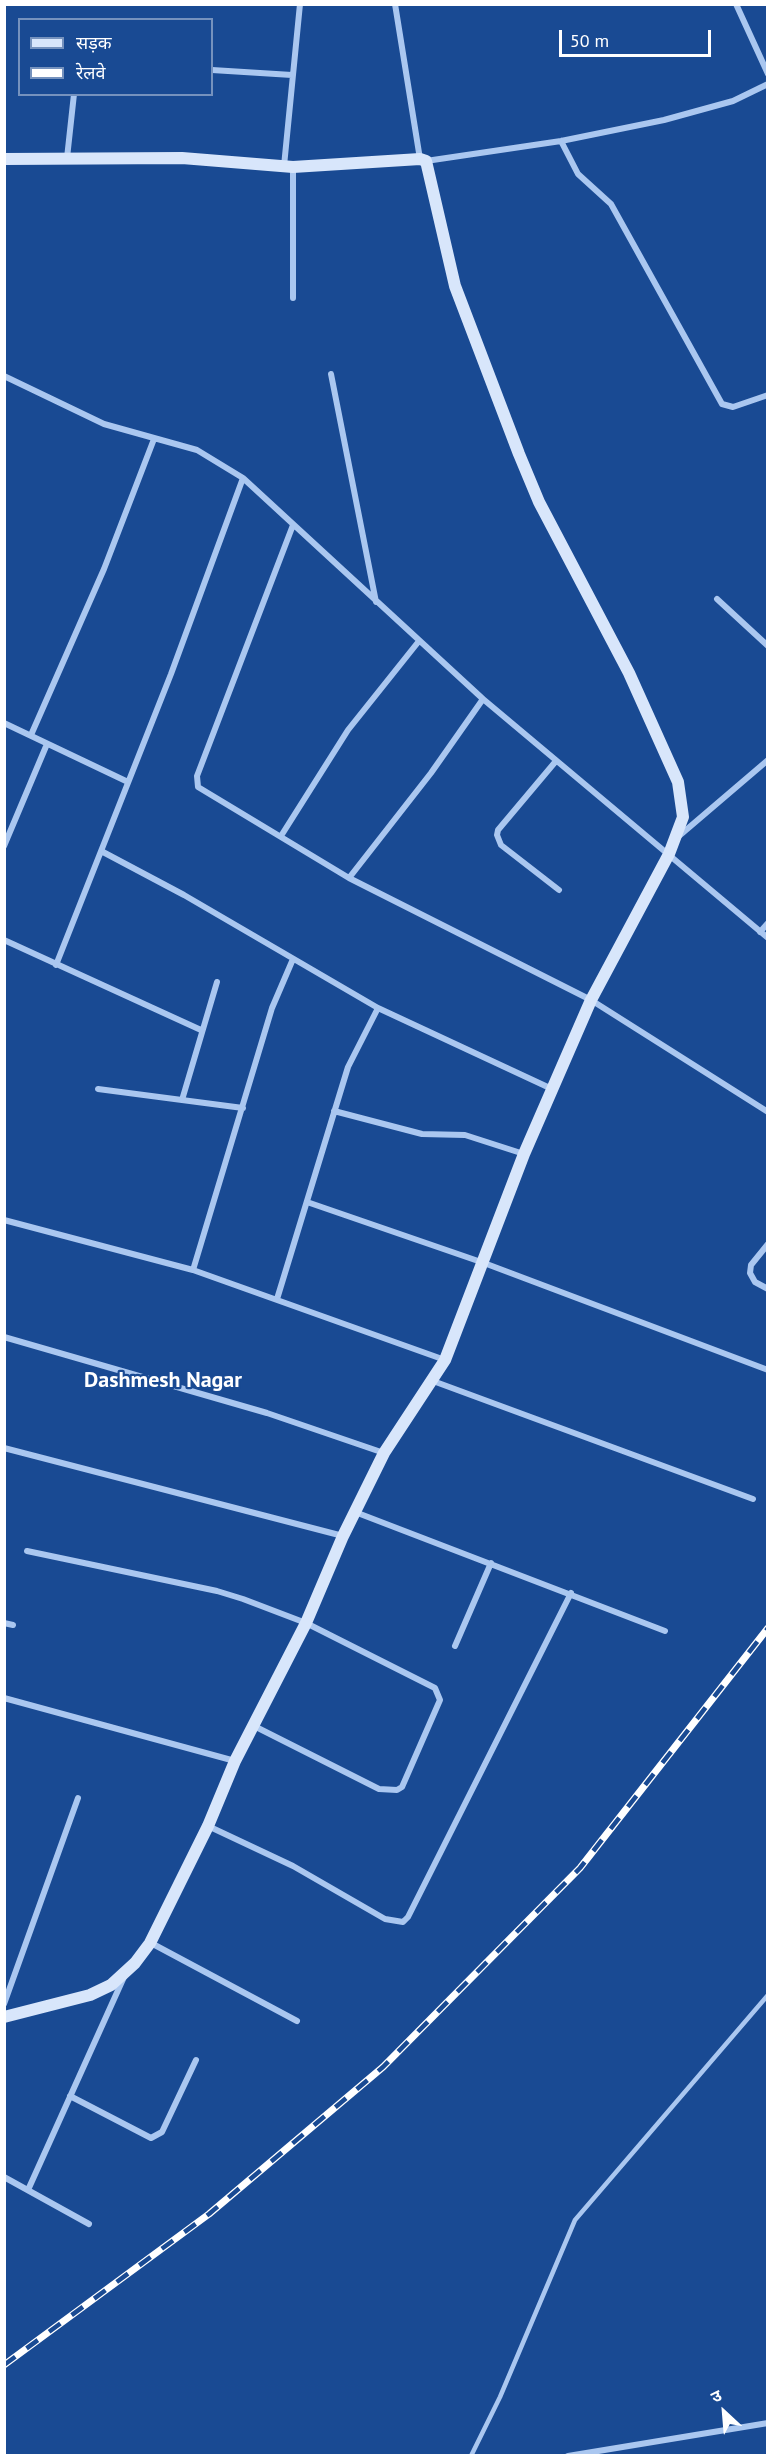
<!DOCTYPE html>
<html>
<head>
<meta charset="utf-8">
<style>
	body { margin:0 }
	#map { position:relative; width:772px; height:2460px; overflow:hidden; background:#194a93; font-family:"PT Sans","Noto Sans Devanagari",sans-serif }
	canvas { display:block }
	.frame { position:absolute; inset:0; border:6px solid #fff; pointer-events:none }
	.legend { position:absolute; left:18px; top:18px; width:195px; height:78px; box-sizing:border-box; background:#194a93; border:2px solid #7592be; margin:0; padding:8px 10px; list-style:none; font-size:18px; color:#fff }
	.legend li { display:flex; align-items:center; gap:12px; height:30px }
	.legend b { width:30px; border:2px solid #7592be }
	.north { position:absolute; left:694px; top:2382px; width:60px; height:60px; -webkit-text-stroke:4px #194a93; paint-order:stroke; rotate:334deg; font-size:16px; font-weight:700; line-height:24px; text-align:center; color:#fff }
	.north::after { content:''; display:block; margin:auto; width:21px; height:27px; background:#fff; clip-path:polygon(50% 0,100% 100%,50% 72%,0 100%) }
	.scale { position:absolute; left:559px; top:30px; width:152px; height:27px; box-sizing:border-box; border:3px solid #fff; border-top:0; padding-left:8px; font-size:18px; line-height:21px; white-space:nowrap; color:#fff; -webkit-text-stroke:4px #194a93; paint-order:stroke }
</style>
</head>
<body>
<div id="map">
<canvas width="772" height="2460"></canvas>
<div class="frame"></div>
<ul class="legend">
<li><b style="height:8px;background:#d8e6fb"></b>सड़क</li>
<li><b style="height:8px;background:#fff"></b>रेलवे</li>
</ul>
<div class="north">उ</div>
<div class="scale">50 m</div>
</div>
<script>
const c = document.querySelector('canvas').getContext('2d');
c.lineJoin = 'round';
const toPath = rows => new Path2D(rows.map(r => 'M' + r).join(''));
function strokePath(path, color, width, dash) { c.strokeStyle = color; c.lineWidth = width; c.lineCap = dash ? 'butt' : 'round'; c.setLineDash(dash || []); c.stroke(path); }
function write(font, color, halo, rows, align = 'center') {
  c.font = font + ' "PT Sans",sans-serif'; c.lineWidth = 4.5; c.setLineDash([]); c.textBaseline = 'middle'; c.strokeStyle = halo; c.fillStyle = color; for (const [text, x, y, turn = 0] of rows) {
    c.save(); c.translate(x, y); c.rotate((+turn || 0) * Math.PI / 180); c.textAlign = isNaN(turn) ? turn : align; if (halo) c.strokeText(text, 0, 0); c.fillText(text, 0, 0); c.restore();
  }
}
const lane = toPath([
	[471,2456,500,2397,575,2220,768,1995]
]);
const street = toPath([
	[395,4,420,159],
	[736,4,768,74],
	[212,70,292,75],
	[561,141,578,174,611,204,722,404,733,407,768,395],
	[67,158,74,94],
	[426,161,561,141,664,120,733,101,768,84],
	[284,166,300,4],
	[293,298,293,167],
	[331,374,376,602],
	[4,376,104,424,197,450,243,478,483,699,768,938],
	[293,525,197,776,198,787,349,878,591,1000,768,1112],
	[717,599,768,646],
	[4,723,128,782],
	[31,735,104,569,154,439],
	[556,761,498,830,497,835,501,845,559,890],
	[281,836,348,730,419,641],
	[679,836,768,760],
	[4,846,47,744],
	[103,852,184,895,378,1008,552,1089],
	[349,878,431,773,483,699],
	[760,932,768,923],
	[4,940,201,1030],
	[56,965,171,674,243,478],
	[98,1089,243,1108],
	[182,1100,217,982],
	[334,1111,422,1134,465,1135,524,1154],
	[307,1202,484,1263,768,1370],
	[4,1220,193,1270,445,1360],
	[768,1244,751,1265,750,1273,755,1282,768,1289],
	[193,1270,272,1008,293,959],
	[277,1299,348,1067,378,1008],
	[4,1337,267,1413,384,1453],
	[433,1381,753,1499],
	[4,1448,343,1536],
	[355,1512,665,1631],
	[27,1551,217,1591,243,1599,306,1623,435,1688,440,1700,402,1787,397,1790,379,1789,254,1726],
	[4,1623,13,1625],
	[455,1646,491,1563],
	[4,1698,235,1761],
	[208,1826,293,1866,385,1919,403,1922,408,1917,571,1593],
	[151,1943,297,2021],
	[4,2004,78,1798],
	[70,2096,151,2138,162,2132,196,2060],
	[4,2177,89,2224],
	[28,2190,124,1977],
	[568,2456,768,2423]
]);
const secondary = toPath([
	[4,159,182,158,293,167,420,159,426,161,455,286,519,454,539,502,629,673,678,782,683,817,669,854,591,1000,524,1154,445,1360,384,1453,343,1536,306,1623,235,1761,208,1826,150,1943,135,1963,111,1985,90,1995,4,2017]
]);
const rail = toPath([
	[4,2365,209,2214,383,2067,580,1868,768,1628]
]);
const neighbourhoodNames = [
	["Dashmesh Nagar",163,1381]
];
strokePath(lane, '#aac7f0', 4.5);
strokePath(street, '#aac7f0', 6);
strokePath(secondary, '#d8e6fb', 12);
strokePath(rail, '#fff', 7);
strokePath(rail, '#194a93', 4.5, [14]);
write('bold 22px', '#fff', '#194a93', neighbourhoodNames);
</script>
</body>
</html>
